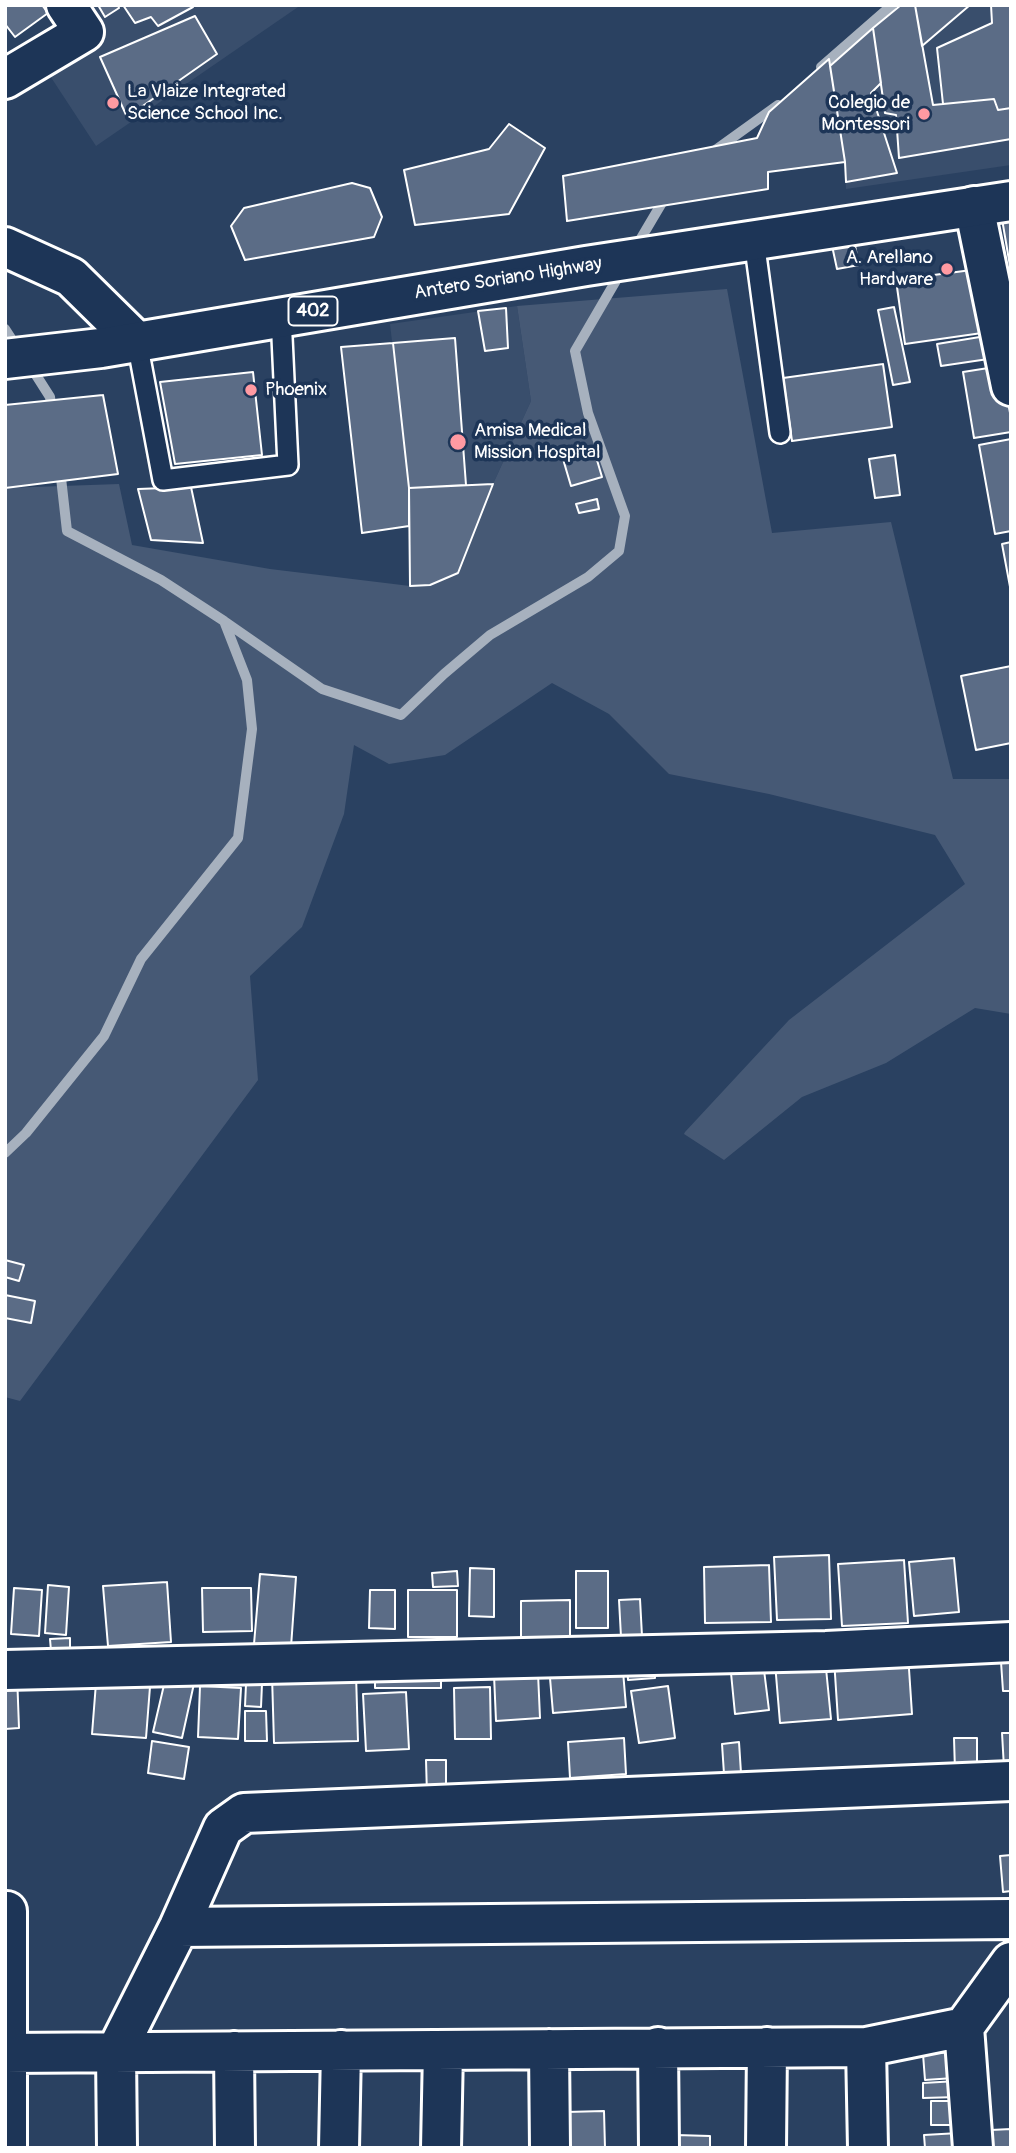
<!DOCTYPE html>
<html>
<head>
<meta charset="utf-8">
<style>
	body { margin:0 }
	#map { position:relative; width:1016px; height:2153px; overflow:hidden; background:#2a4161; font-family:Pangolin,sans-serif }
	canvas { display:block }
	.frame { position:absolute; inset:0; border:7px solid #fff; pointer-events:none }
</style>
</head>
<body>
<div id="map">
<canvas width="1016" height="2153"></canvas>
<div class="frame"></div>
</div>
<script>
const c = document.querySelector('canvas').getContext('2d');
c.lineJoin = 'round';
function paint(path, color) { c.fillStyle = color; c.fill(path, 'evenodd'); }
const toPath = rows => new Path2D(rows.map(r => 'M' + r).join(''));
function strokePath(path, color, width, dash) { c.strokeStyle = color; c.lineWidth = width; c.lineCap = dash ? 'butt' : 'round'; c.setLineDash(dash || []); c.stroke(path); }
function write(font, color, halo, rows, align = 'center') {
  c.font = font + ' Pangolin,sans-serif'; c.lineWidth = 7; c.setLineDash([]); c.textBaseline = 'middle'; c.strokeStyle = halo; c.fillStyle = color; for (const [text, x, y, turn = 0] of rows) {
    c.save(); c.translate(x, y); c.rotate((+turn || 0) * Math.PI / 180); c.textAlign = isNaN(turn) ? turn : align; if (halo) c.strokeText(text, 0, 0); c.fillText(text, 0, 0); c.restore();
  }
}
const built = toPath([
	[66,5,301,5,96,146,39,59,84,32],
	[892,5,1011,5,1011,165,846,189,845,162,829,59],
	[517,306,531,401,493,484,458,573,430,585,410,586,409,488,390,324]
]);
const green = toPath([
	[727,289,772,533,891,522,953,779,1011,779,1011,1014,975,1008,886,1063,802,1097,724,1160,684,1134,685,1132,789,1020,965,884,935,835,769,794,669,774,609,714,552,683,445,755,389,764,354,745,344,814,302,927,250,976,258,1080,20,1401,5,1397,5,488,119,484,132,545,270,569,410,586,430,585,458,573,493,484,531,401,517,306]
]);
const stream = toPath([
	[821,67,892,5],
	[714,151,778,105],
	[634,250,666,196],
	[5,329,18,349],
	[29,364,50,397,52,412],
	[224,621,322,689,401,715,444,674,490,635,588,577,619,551,625,516,588,413,575,351,621,272],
	[5,1153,26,1133,104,1036,141,959,238,838,252,729,247,680,224,621,161,580,67,531,60,469]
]);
const building = toPath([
	[5,5,42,5,48,13,15,37,5,24,5,5],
	[98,5,118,5,119,8,105,17,98,5],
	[123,5,192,5,193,7,158,26,151,17,135,23,123,5],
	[901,5,915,5,933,105,994,99,998,110,1011,108,1011,139,899,158,896,115,885,113,873,28,901,5],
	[915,5,970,5,922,46,915,5],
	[991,5,1011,5,1011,108,998,110,994,99,943,104,937,48,992,23,991,5],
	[195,16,217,54,127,117,100,57,195,16],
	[873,28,881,83,871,93,897,173,846,182,845,162,830,66,873,28],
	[829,59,845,162,768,172,768,189,567,221,563,176,757,138,769,112,829,59],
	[509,124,545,148,509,214,415,225,404,170,489,149,509,124],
	[352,183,370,188,382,217,374,237,245,260,231,226,244,208,352,183],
	[1011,218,1011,272,1002,219,1011,218],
	[853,236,859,265,837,269,831,241,853,236],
	[979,269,989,332,905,344,896,280,979,269],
	[894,307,910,382,893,385,878,310,894,307],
	[506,308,508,348,485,351,478,311,506,308],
	[992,335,995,358,941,366,937,344,992,335],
	[455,338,466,485,409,488,393,343,455,338],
	[393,343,409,488,409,526,362,533,341,347,393,343],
	[883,364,892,427,792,441,783,378,883,364],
	[1001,366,1011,418,1011,432,974,438,963,372,1001,366],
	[253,372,262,455,175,464,160,382,253,372],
	[103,395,118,474,5,488,5,405,103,395],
	[1011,439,1011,531,995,534,979,445,1011,439],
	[594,450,602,477,571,486,563,459,594,450],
	[895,455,900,495,875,498,869,459,895,455],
	[493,484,458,573,430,585,410,586,409,488,493,484],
	[191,487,203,543,151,540,138,489,191,487],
	[597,499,599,509,579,513,576,504,597,499],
	[1011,542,1011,592,1002,544,1011,542],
	[1011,666,1011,743,976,750,961,676,1011,666],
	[5,1260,24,1265,19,1281,5,1277,5,1260],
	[5,1295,35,1301,31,1323,5,1318,5,1295],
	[829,1555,831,1619,777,1620,774,1557,829,1555],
	[954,1558,959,1612,914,1616,909,1562,954,1558],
	[904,1560,908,1623,842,1626,838,1564,904,1560],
	[769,1565,771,1622,705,1623,704,1567,769,1565],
	[470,1568,494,1569,494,1617,469,1616,470,1568],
	[457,1571,458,1586,433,1587,432,1573,457,1571],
	[576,1571,608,1571,608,1628,576,1628,576,1571],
	[260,1574,296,1577,291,1647,254,1644,260,1574],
	[167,1582,171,1642,108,1646,103,1586,167,1582],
	[48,1585,69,1587,66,1635,45,1633,48,1585],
	[14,1588,42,1590,39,1636,11,1634,14,1588],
	[202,1588,251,1588,252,1631,203,1632,202,1588],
	[370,1590,395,1590,395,1629,369,1628,370,1590],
	[408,1590,457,1590,457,1637,408,1637,408,1590],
	[640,1599,642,1636,621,1637,619,1600,640,1599],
	[570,1600,570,1638,521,1638,521,1601,570,1600],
	[70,1638,70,1651,51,1651,50,1639,70,1638],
	[908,1654,912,1714,838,1720,834,1659,908,1654],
	[825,1658,831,1719,780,1723,775,1663,825,1658],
	[654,1660,655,1678,628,1680,627,1661,654,1660],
	[1011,1661,1011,1691,1003,1691,1001,1662,1011,1661],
	[97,1670,151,1674,146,1738,92,1734,97,1670],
	[375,1670,441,1670,441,1688,375,1688,375,1670],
	[764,1670,769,1710,735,1714,731,1673,764,1670],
	[623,1671,626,1707,553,1713,550,1678,623,1671],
	[167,1672,195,1679,182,1738,153,1732,167,1672],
	[538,1673,540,1718,496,1721,494,1675,538,1673],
	[5,1674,17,1674,19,1728,5,1729,5,1674],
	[356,1674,358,1741,274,1743,272,1676,356,1674],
	[246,1684,262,1684,261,1707,245,1706,246,1684],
	[200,1686,241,1688,238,1739,198,1737,200,1686],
	[668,1686,675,1738,639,1743,631,1691,668,1686],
	[490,1687,491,1739,455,1739,454,1688,490,1687],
	[406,1692,409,1749,366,1751,363,1694,406,1692],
	[245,1711,266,1711,267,1741,245,1741,245,1711],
	[1002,1733,1011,1733,1011,1768,1004,1768,1002,1733],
	[624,1738,626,1774,570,1778,568,1742,624,1738],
	[954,1738,977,1738,977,1772,955,1771,954,1738],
	[152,1741,189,1747,184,1779,148,1773,152,1741],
	[739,1742,741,1773,724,1774,722,1744,739,1742],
	[426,1760,446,1760,446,1795,427,1795,426,1760],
	[1011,1855,1011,1891,1003,1892,1000,1856,1011,1855],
	[953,2052,954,2078,925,2080,923,2054,953,2052],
	[957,2081,958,2097,923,2098,923,2083,957,2081],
	[931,2101,961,2101,961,2125,931,2125,931,2101],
	[604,2111,605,2148,568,2148,566,2112,604,2111],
	[1011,2129,1011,2148,992,2148,991,2130,1011,2129],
	[959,2133,960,2148,925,2148,924,2135,959,2133],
	[676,2135,710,2136,710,2148,676,2148,676,2135]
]);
const lane = toPath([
	[754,240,780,433],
	[137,342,163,480,288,465,281,316]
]);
const street = toPath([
	[5,79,84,32,66,5],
	[974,206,1011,386],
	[5,247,71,277,137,342],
	[7,1911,7,2148],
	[179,1927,1011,1919],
	[964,2027,973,2148],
	[658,2047,659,2148],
	[866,2047,868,2148],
	[549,2049,550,2148],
	[234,2051,235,2148],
	[5,2053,866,2047,964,2027,1011,1962],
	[117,2148,116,2052,179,1927,223,1828,244,1813,1011,1781],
	[339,2148,341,2050],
	[441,2148,443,2050],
	[766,2148,767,2047]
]);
const secondary = toPath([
	[5,1670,826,1651,1011,1642]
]);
const primary = toPath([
	[5,359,101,348,586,266,1011,201]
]);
const markers = [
	[113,103,7,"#ff9aa2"],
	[924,114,7,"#ff9aa2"],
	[947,269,7,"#ff9aa2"],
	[251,390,7,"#ff9aa2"],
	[458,442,9,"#ff9aa2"]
];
const shields = [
	[313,311,49]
];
const shieldNames = [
	["402",313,311]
];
const poiNames = [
	["La Vlaize Integrated",127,92],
	["Science School Inc.",127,114],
	["Colegio de",910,103,"right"],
	["Montessori",910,125,"right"],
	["A. Arellano",933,258,"right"],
	["Hardware",933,280,"right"],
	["Phoenix",265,390],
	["Amisa Medical",474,431],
	["Mission Hospital",474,453]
];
const streetNames = [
	["Antero Soriano Highway",508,279,-9]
];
paint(built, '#394e6c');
paint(green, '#465975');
strokePath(stream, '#a7b1be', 10);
paint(building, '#5b6c86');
strokePath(building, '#fff', 2);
strokePath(lane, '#fff', 24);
strokePath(street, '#fff', 44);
strokePath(secondary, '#fff', 44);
strokePath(primary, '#fff', 44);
strokePath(lane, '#1d3557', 19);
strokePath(street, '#1d3557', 38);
strokePath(secondary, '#1d3557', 38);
strokePath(primary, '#1d3557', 38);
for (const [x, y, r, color] of markers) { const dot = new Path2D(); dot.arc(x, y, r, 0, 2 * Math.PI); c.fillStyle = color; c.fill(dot); strokePath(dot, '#1d3557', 2.5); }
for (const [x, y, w] of shields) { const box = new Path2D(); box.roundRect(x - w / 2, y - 14.5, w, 29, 5); c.fillStyle = '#1d3557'; c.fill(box); strokePath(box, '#fff', 2); }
write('bold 18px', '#fff', null, shieldNames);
write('19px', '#fff', '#1d3557', poiNames, 'left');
write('19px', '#fff', '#1d3557', streetNames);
</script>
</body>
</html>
